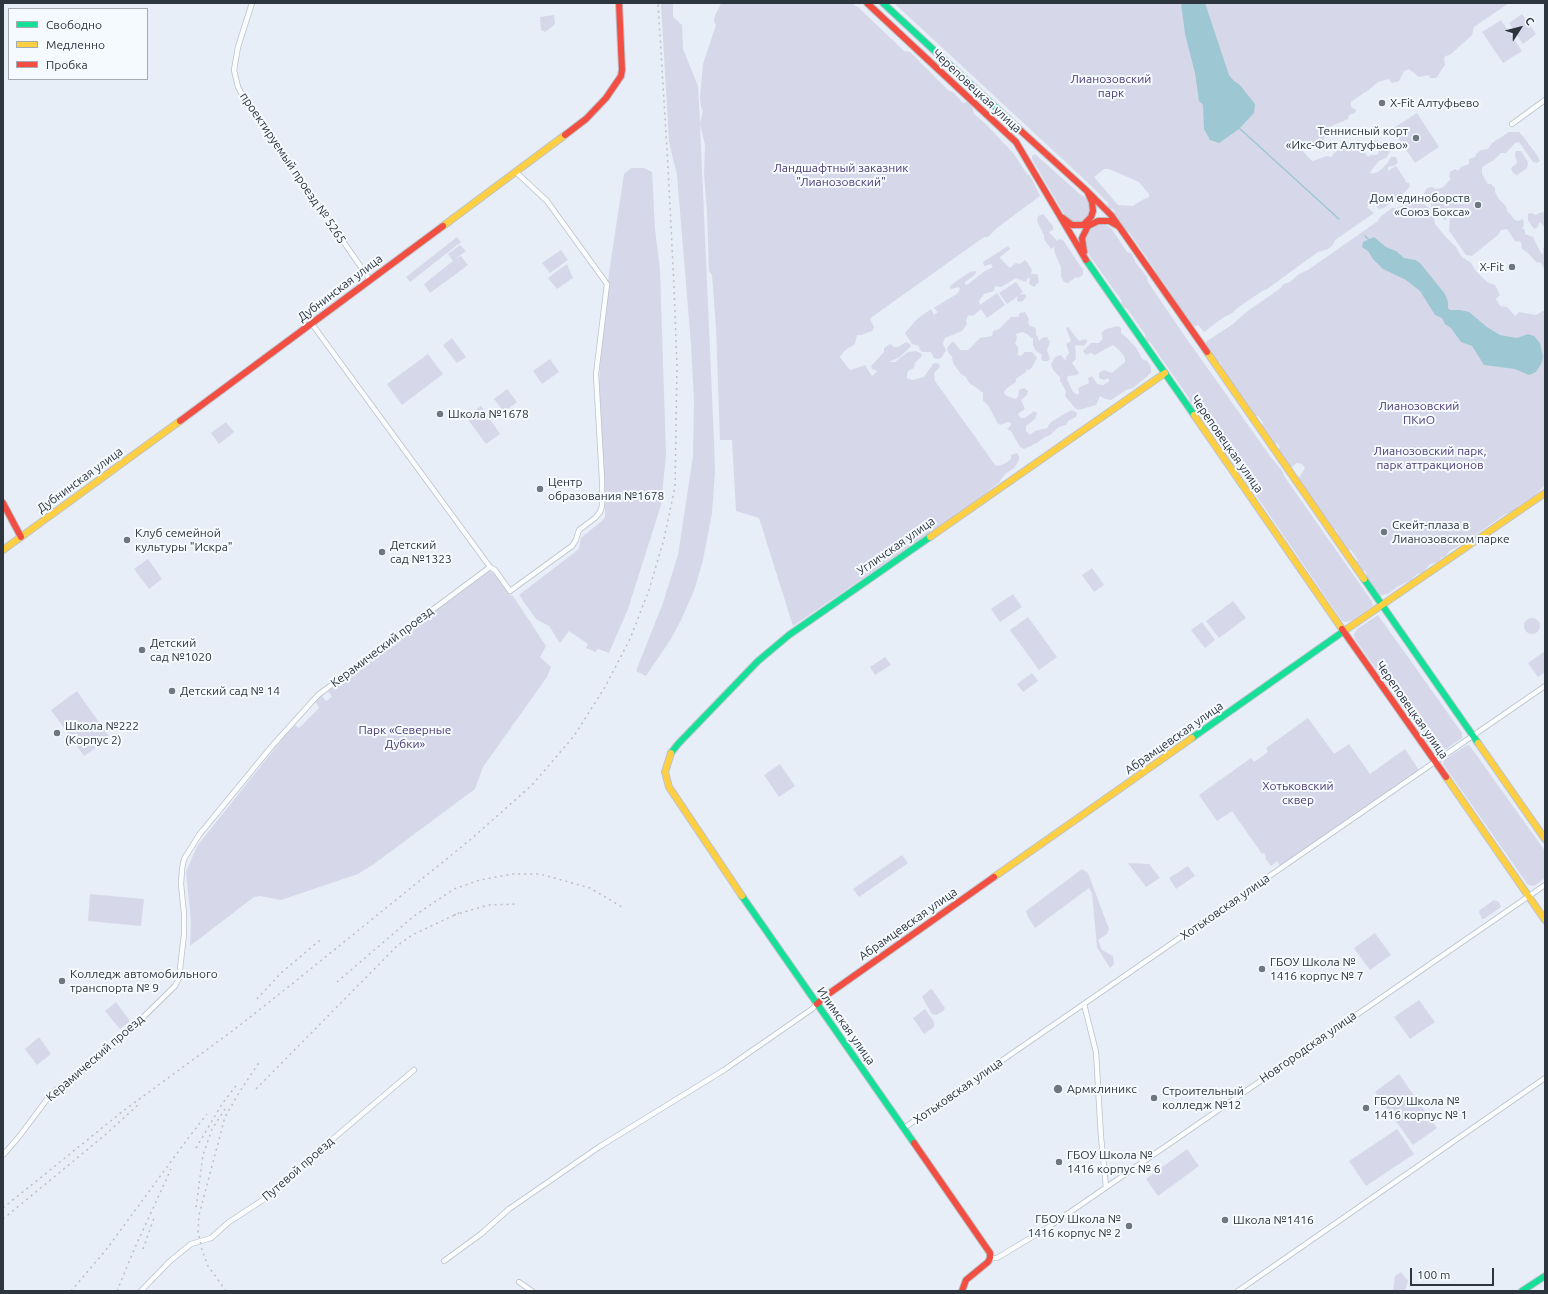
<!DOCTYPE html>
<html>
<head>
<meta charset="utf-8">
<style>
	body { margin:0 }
	#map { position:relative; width:1548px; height:1294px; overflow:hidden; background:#e7eef7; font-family:Ubuntu,sans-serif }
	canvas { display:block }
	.frame { position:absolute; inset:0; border:4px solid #2d353f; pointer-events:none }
	.legend { position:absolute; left:8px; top:8px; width:140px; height:72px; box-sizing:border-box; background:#f5faff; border:1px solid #a5abb2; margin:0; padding:5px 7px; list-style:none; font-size:12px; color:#2d353f }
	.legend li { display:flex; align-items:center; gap:8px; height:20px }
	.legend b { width:20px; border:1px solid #a5abb2 }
	.north { position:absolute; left:1500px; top:8px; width:40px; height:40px; -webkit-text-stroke:3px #f5faff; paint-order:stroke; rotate:54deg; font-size:11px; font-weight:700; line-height:16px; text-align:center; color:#2d353f }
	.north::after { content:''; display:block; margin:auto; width:14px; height:18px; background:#2d353f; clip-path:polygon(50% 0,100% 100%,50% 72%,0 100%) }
	.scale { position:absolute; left:1410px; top:1268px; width:84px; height:18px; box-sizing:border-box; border:2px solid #2d353f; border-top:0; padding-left:5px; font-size:12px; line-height:14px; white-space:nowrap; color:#2d353f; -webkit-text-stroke:3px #f5faff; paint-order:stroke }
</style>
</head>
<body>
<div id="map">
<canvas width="1548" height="1294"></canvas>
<div class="frame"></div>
<ul class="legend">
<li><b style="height:5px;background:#16e098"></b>Свободно</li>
<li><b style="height:5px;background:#ffcf43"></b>Медленно</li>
<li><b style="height:5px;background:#f24e42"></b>Пробка</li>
</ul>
<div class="north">С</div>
<div class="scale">100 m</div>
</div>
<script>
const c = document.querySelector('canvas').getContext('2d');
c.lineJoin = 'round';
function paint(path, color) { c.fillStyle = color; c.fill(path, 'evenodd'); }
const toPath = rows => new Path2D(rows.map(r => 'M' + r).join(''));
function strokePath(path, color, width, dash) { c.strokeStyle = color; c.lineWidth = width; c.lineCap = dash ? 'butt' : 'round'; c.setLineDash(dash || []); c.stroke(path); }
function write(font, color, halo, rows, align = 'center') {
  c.font = font + ' Ubuntu,sans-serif'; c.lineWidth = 4; c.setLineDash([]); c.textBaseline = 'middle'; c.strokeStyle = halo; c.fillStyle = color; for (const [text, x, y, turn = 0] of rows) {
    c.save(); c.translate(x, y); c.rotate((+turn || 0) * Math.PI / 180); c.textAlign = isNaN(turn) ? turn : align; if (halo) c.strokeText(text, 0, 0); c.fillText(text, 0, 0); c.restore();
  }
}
const green = toPath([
	[661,3,673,3,673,17,682,25,683,49,698,86,700,123,703,111,701,106,700,97,703,64,716,25,714,21,715,15,721,4,723,3,852,3,856,6,858,7,904,51,910,52,948,90,954,93,963,103,967,102,972,106,974,114,987,125,1014,154,1027,174,1029,175,1032,179,1040,196,997,228,988,237,984,237,872,317,870,319,874,327,872,331,861,335,857,335,855,344,844,351,840,357,849,369,851,370,865,365,872,376,877,371,872,369,871,366,884,352,884,348,890,344,894,347,898,347,906,342,910,344,911,346,900,357,889,362,895,362,908,352,916,351,920,353,922,355,921,357,915,363,914,368,908,371,907,375,907,378,912,380,924,377,933,364,936,363,939,364,940,367,934,373,935,381,978,441,995,465,998,466,1006,463,1011,459,1011,455,1017,453,1019,456,1019,460,1014,468,1005,474,1000,481,1000,482,953,517,793,626,759,518,736,511,732,440,720,440,716,327,712,275,709,271,707,212,704,173,705,145,700,124,714,441,715,472,712,513,703,560,694,591,681,620,671,639,646,676,636,671,663,603,678,555,693,456,694,401,691,344,677,175,669,142],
	[894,3,1509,3,1474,27,1472,35,1451,54,1444,57,1445,65,1436,78,1430,78,1429,75,1419,77,1409,69,1404,71,1399,81,1392,83,1389,79,1378,82,1366,92,1365,92,1351,102,1351,107,1356,110,1355,113,1349,115,1348,119,1327,128,1325,132,1324,140,1303,151,1310,159,1313,161,1327,156,1332,157,1333,154,1350,141,1357,143,1368,157,1371,155,1377,155,1379,152,1376,148,1370,146,1372,141,1375,140,1384,143,1390,152,1386,158,1379,161,1370,172,1371,174,1378,172,1387,164,1391,157,1396,157,1398,163,1393,166,1388,167,1388,171,1396,166,1406,181,1405,182,1409,183,1410,186,1406,191,1384,208,1379,209,1373,203,1367,207,1374,213,1335,240,1333,245,1328,249,1318,252,1267,289,1262,291,1236,309,1233,313,1224,317,1204,332,1198,325,1194,327,1188,318,1186,319,1170,299,1170,292,1162,280,1156,275,1155,270,1129,232,1122,231,1115,219,1115,212,1113,209,1108,208,1108,203,1085,180],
	[1104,169,1109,169,1139,182,1149,194,1149,197,1142,200,1133,206,1118,205,1094,177],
	[1522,14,1536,34,1523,44,1509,23],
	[554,15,555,24,549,29,545,32,541,30,540,17],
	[1501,20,1522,51,1503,63,1482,32],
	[1417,113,1439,147,1415,163,1392,129],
	[1509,132,1519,132,1522,135,1537,155,1540,161,1537,163,1533,162,1519,142,1515,143,1506,153,1501,153,1494,160,1485,165,1482,168,1482,174,1488,184,1491,184,1495,188,1495,192,1499,199,1506,206,1507,211,1515,220,1518,221,1523,219,1524,225,1522,228,1525,230,1525,234,1533,237,1541,253,1543,254,1543,248,1545,247,1545,271,1541,263,1536,262,1528,253,1522,249,1521,242,1515,241,1507,229,1501,230,1498,235,1472,256,1466,255,1449,231,1450,218,1447,217,1445,221,1439,214,1431,208,1431,203,1426,201,1424,204,1433,211,1435,224,1445,236,1456,247,1461,256,1471,263,1476,271,1487,282,1495,285,1500,295,1496,299,1500,306,1507,307,1515,316,1519,312,1536,315,1545,310,1545,485,1533,497,1518,506,1515,510,1504,515,1461,545,1449,551,1446,556,1441,558,1439,562,1430,564,1423,573,1417,574,1411,580,1397,587,1388,594,1378,596,1366,579,1367,574,1365,571,1358,569,1355,563,1358,560,1351,550,1345,549,1338,540,1339,535,1336,530,1333,528,1327,518,1324,517,1298,483,1299,478,1305,468,1302,464,1297,463,1292,467,1286,468,1278,451,1280,447,1277,443,1275,444,1267,436,1269,434,1262,427,1263,423,1258,416,1253,415,1244,401,1243,397,1239,395,1221,373,1223,370,1221,364,1219,361,1216,363,1206,351,1207,346,1206,343,1207,341,1233,324,1245,313,1278,290,1284,284,1290,282,1299,274,1308,270,1378,221,1380,217,1392,208,1398,208,1415,196,1420,196,1423,195,1427,188,1432,187,1435,189,1442,188,1451,179,1449,177,1450,172,1455,169,1458,171,1461,167,1469,164,1469,159,1475,157,1476,154,1481,150,1488,149,1492,143],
	[1516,151,1521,151,1528,162,1527,168,1517,175,1513,173,1511,168,1517,163,1515,154],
	[1035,154,1081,195,1087,198,1092,209,1091,214,1083,222,1073,223,1067,219,1032,159,1032,156],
	[631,168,644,168,652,172,655,229,660,270,666,455,661,505,628,609,609,653,598,649,595,652,586,648,588,644,569,631,560,643,549,626,536,619,519,595,575,552,579,548,581,538,603,520,605,517,605,487,599,383,600,368,609,273,624,174],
	[1545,212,1545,228,1540,222,1538,225,1538,227,1534,229,1528,220,1528,214,1531,213,1536,215,1539,213],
	[1043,214,1053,226,1053,230,1049,232,1057,241,1059,239,1063,240,1083,270,1083,275,1078,278,1076,277,1068,283,1064,282,1061,277,1061,267,1055,254,1054,247,1051,249,1044,239,1044,235,1037,221,1038,216],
	[1103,223,1111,228,1127,252,1131,253,1135,261,1135,262,1147,277,1148,282,1184,335,1270,456,1283,472,1284,476,1371,600,1373,605,1370,608,1351,621,1346,622,1342,621,1249,485,1246,483,1245,480,1242,475,1237,472,1224,451,1225,449,1199,412,1192,410,1189,398,1150,342,1148,342,1146,340,1145,334,1127,309,1121,305,1122,301,1089,255,1084,244,1085,233,1088,229,1094,225],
	[457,237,461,242,410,282,406,277],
	[460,245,466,251,455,259,461,256,468,265,430,293,424,284,453,261,448,254],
	[1008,246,1010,249,1000,257,1000,258,1010,268,1015,263,1020,264,1025,260,1027,262,1032,270,1031,274,1037,274,1038,277,1039,282,1034,287,1029,284,1030,279,1028,277,1026,282,1016,278,1001,287,995,286,994,291,984,294,979,301,980,305,997,293,1005,305,987,318,981,309,973,316,968,315,966,321,967,324,962,331,945,338,944,340,943,344,946,350,942,357,938,359,934,358,931,352,922,352,920,350,919,346,912,344,905,333,917,319,931,309,934,315,938,312,934,308,935,307,957,294,960,289,959,287,951,289,950,287,951,285,970,272,975,271,976,273,973,276,965,282,965,284,967,285,985,271,993,267,991,264,984,266,983,262],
	[561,250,568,260,550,273,542,263],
	[567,264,573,278,557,289,548,278],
	[1016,282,1023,292,1019,295,1023,294,1026,295,1026,297,1023,301,1019,302,1017,300,1018,296,1007,304,999,293],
	[1025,312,1029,319,1028,323,1030,326,1034,327,1036,329,1036,335,1038,337,1039,341,1042,338,1047,337,1050,342,1047,350,1050,359,1048,361,1043,361,1041,359,1042,355,1036,351,1033,345,1033,338,1031,338,1027,334,1022,332,1016,334,1017,338,1015,344,1018,347,1018,355,1021,356,1025,352,1032,352,1037,358,1032,367,1029,370,1026,369,1027,371,1016,379,1016,382,1007,388,1004,392,1005,395,1015,399,1018,397,1019,390,1024,388,1028,391,1027,395,1021,400,1025,409,1018,414,1021,418,1025,418,1034,411,1037,413,1035,419,1026,426,1026,431,1030,435,1035,431,1047,428,1051,422,1071,410,1076,412,1077,414,1076,417,1068,421,1066,425,1059,427,1050,435,1045,437,1037,443,1024,449,1020,447,1011,431,1007,429,1011,425,1011,423,1008,422,1000,425,997,422,988,405,983,401,983,393,977,388,969,383,966,377,961,374,953,363,952,357,948,352,947,348,952,342,954,342,960,350,968,350,980,338,992,336,993,331,999,329,1011,317,1018,317,1020,313],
	[1118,326,1121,328,1121,333,1129,340,1137,349,1142,359,1147,361,1151,367,1151,373,1133,388,1126,390,1111,400,1105,399,1100,396,1096,405,1078,410,1075,408,1065,396,1066,391,1060,381,1060,377,1053,370,1051,364,1055,357,1061,355,1066,361,1066,357,1069,353,1066,344,1071,341,1066,328,1068,327,1079,341,1086,339,1087,342,1084,346,1075,345,1076,359,1072,363,1079,373,1077,375,1068,376,1067,379,1073,392,1078,395,1079,392,1078,389,1080,387,1089,383,1088,378,1092,376,1097,384,1103,385,1110,381,1108,378,1104,380,1099,378,1099,373,1104,370,1112,373,1125,362,1125,358,1121,352,1113,345,1095,355,1091,353,1086,355,1083,351,1091,343,1099,343,1103,338,1101,333,1106,329],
	[452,338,466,357,457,363,443,345],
	[428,354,443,374,402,405,387,384],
	[550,359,559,372,542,384,533,371],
	[507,389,517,402,504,412,494,399],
	[481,406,500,434,486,444,466,417],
	[226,422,234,432,219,444,211,433],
	[148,559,162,579,149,589,134,569],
	[1092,568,1104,585,1094,592,1082,575],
	[490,571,494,574,510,595,513,596,531,623,546,646,540,657,551,667,547,677,483,767,475,789,374,864,358,874,281,900,260,896,254,897,190,946,191,921,186,872,197,846,284,737,295,725,299,728,319,708,315,701,321,695,326,701,332,697,327,690],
	[1013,594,1022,607,1000,622,991,609],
	[1233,601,1246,618,1219,638,1206,621],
	[1378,615,1462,733,1462,738,1439,754,1435,753,1355,639,1354,634,1357,629],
	[1028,617,1057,657,1039,670,1010,630],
	'1524 626a8 8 0 1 1 16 0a8 8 0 1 1-16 0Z',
	[1202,622,1215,640,1205,648,1191,630],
	[1545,651,1545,672,1538,677,1528,663],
	[885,657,891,665,875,675,870,667],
	[1032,673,1038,681,1023,692,1017,684],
	[77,691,110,738,84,756,51,710],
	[1308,718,1334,754,1349,744,1370,774,1405,749,1419,770,1280,866,1277,861,1271,866,1265,858,1266,857,1264,853,1262,854,1232,811,1217,821,1199,795,1251,758,1254,762,1268,752,1266,748],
	[1467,745,1470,746,1545,851,1545,878,1534,886,1528,885,1443,764,1444,760],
	[780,764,795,786,779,797,764,775],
	[902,855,908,863,859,897,853,889],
	[1128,863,1149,864,1160,878,1146,887],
	[1188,866,1195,876,1176,889,1169,878],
	[1082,869,1088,873,1109,929,1107,934,1098,940,1102,950,1113,956,1114,964,1110,968,1097,947,1092,893,1089,888,1035,928,1028,917,1026,911],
	[90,894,144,899,141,926,88,921],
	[1494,900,1499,902,1501,907,1484,919,1482,919,1479,912,1480,910],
	[1375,933,1391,955,1370,970,1354,948],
	[932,989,945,1008,943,1011,936,1015,932,1014,922,997,929,990],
	[1419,1000,1435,1022,1410,1039,1394,1017],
	[116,1002,130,1021,120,1029,105,1011],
	[925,1009,934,1022,934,1027,924,1034,913,1018],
	[39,1037,51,1054,37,1065,25,1049],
	[1399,1074,1437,1128,1413,1145,1375,1092],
	[1397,1129,1414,1154,1366,1186,1349,1161],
	[1187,1149,1199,1166,1158,1196,1146,1179],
	[1401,1272,1408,1281,1405,1291,1393,1291,1395,1276]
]);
const water = toPath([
	[1181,3,1205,3,1229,75,1234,81,1240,85,1255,104,1254,113,1239,129,1219,143,1210,140,1204,129,1203,105,1199,101,1195,73,1185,34],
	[1374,237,1386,247,1396,251,1404,258,1415,260,1420,263,1445,294,1448,302,1448,308,1450,310,1460,310,1469,312,1487,327,1500,335,1517,338,1528,334,1534,336,1540,343,1543,357,1541,364,1536,372,1529,375,1515,369,1484,365,1472,346,1461,342,1451,328,1445,324,1442,318,1435,315,1420,291,1406,280,1383,269,1373,259,1368,251,1362,247,1363,242]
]);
const stream = toPath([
	[1238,127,1339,219],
	[1365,236,1369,240]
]);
const street = toPath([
	[252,3,238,47,234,70,238,87,245,100,370,280],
	[1512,124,1545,100],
	[312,324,490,567,495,570,510,591,572,546,576,540,579,530,595,518,600,512,602,506,602,480,596,374,607,284,547,201,516,172],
	[1084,1004,1096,1052,1101,1137,1106,1187],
	[904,1128,1545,686],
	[3,1155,18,1138,51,1094,100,1057,127,1033,175,986,179,978,184,934,184,914,181,884,182,869,184,859,199,835,272,746,318,695,490,567],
	[990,1258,997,1258,1047,1228,1545,885],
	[444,1261,481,1234,509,1209,599,1147,724,1070,812,1009,817,1004],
	[519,1282,532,1291],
	[141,1291,170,1261,191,1244,211,1238,229,1222,272,1194,321,1149,414,1070],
	[1238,1291,1545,1078]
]);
const fast = toPath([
	[883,3,1021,131],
	[1086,260,1194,415],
	[1364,579,1478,743],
	[1192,738,1344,631],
	[671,753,678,744,758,661,789,635,930,537],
	[742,896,914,1143],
	[1522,1291,1545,1276]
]);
const slow = toPath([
	[443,226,565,135],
	[1207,352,1364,579],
	[1194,415,1342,629],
	[930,537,1165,373],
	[3,550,180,421],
	[1344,631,1545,493],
	[1478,743,1545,839],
	[671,753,665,772,669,787,742,896],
	[1446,777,1545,920],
	[994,877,1192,738]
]);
const jam = toPath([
	[867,3,1016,142,1086,260],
	[1021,131,1087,191,1111,215,1207,352],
	[565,135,586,119,606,98,621,76,622,70,619,3],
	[1063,218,1072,225,1083,225,1091,217,1093,211,1092,202,1088,193],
	[1084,252,1082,238,1088,226,1098,221,1109,221,1118,226],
	[180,421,443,226],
	[3,503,21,537],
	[1342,629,1446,777],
	[817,1004,827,995,994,877],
	[914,1143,990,1253,990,1258,988,1262,966,1280,962,1291]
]);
const rail = toPath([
	[454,915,488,905,518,904],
	[337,982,414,916,454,889,480,880,512,874,540,874,590,888,622,907],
	[257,999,281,973,320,940],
	[256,1089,397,946,412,935,459,913],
	[196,1148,222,1104,238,1083],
	[196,1207,203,1155,212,1129,225,1109],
	[3,1208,123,1111,235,1029,297,980,470,840,532,785,574,736,605,687,630,639,649,590,664,539,675,487,677,367,674,286,668,167,658,3],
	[3,1219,105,1135,139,1104],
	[143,1249,154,1218],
	[71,1291,106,1250,189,1137,207,1114],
	[117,1291,133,1252,171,1169],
	[226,1291,208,1266,202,1250,198,1231,199,1215,225,1117,240,1091,260,1061]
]);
const markers = [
	[1382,103,4,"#6e767f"],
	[1416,138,4,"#6e767f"],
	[1478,205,4,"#6e767f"],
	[1512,267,4,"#6e767f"],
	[440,414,4,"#6e767f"],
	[540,489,4,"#6e767f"],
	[1384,532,4,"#6e767f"],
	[127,540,4,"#6e767f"],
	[382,552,4,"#6e767f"],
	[142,650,4,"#6e767f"],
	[172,691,4,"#6e767f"],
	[57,733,4,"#6e767f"],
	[1262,969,4,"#6e767f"],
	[62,981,4,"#6e767f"],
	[1058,1089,5,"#6e767f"],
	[1154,1098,4,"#6e767f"],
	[1366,1108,4,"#6e767f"],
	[1059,1162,4,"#6e767f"],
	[1225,1220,4,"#6e767f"],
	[1129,1226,4,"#6e767f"]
];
const parkNames = [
	["Лианозовский",1111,79],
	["парк",1111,93],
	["Ландшафтный заказник",841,168],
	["\"Лианозовский\"",841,182],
	["Лианозовский",1419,406],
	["ПКиО",1419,420],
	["Лианозовский парк,",1430,451],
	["парк аттракционов",1430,465],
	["Парк «Северные",405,730],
	["Дубки»",405,744],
	["Хотьковский",1298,786],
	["сквер",1298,800]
];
const streetNames = [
	["Череповецкая улица",977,91,43],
	["проектируемый проезд № 5265",293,168,56],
	["Дубнинская улица",340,288,-37],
	["Череповецкая улица",1227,444,55],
	["Дубнинская улица",80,480,-36],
	["Угличская улица",896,546,-35],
	["Керамический проезд",382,647,-37],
	["Череповецкая улица",1412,710,55],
	["Абрамцевская улица",1174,738,-35],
	["Хотьковская улица",1225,907,-35],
	["Абрамцевская улица",908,924,-35],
	["Илимская улица",846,1026,55],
	["Новгородская улица",1308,1047,-35],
	["Керамический проезд",95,1058,-41],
	["Хотьковская улица",958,1091,-35],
	["Путевой проезд",298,1169,-41]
];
const poiNames = [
	["X-Fit Алтуфьево",1390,103],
	["Теннисный корт",1408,131,"right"],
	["«Икс-Фит Алтуфьево»",1408,145,"right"],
	["Дом единоборств",1470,198,"right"],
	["«Союз Бокса»",1470,212,"right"],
	["X-Fit",1504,267,"right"],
	["Школа №1678",448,414],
	["Центр",548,482],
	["образования №1678",548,496],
	["Скейт-плаза в",1392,525],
	["Лианозовском парке",1392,539],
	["Клуб семейной",135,533],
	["культуры \"Искра\"",135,547],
	["Детский",390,545],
	["сад №1323",390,559],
	["Детский",150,643],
	["сад №1020",150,657],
	["Детский сад № 14",180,691],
	["Школа №222",65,726],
	["(Корпус 2)",65,740],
	["ГБОУ Школа №",1270,962],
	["1416 корпус № 7",1270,976],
	["Колледж автомобильного",70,974],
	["транспорта № 9",70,988],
	["Армклиникс",1067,1089],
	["Строительный",1162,1091],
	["колледж №12",1162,1105],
	["ГБОУ Школа №",1374,1101],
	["1416 корпус № 1",1374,1115],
	["ГБОУ Школа №",1067,1155],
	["1416 корпус № 6",1067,1169],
	["ГБОУ Школа №",1121,1219,"right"],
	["1416 корпус № 2",1121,1233,"right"],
	["Школа №1416",1233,1220]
];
paint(green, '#d7d7ea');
paint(water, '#9dc8d3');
strokePath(stream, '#9dc8d3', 1.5);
strokePath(street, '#bbc2cb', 6);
strokePath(fast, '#bbc2cb', 8);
strokePath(slow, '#bbc2cb', 8);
strokePath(jam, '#bbc2cb', 8);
strokePath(street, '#fbfcfe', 4.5);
strokePath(fast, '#16e098', 6);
strokePath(slow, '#ffcf43', 6);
strokePath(jam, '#f24e42', 6);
strokePath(rail, '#bdbfc1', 1.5, [2, 4]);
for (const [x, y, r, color] of markers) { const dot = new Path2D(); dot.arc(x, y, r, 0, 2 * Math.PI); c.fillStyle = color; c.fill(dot); strokePath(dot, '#f5faff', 1.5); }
write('12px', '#4d3b73', '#f5faff', parkNames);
write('12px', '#2d353f', '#f5faff', streetNames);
write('12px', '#2d353f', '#f5faff', poiNames, 'left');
</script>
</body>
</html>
